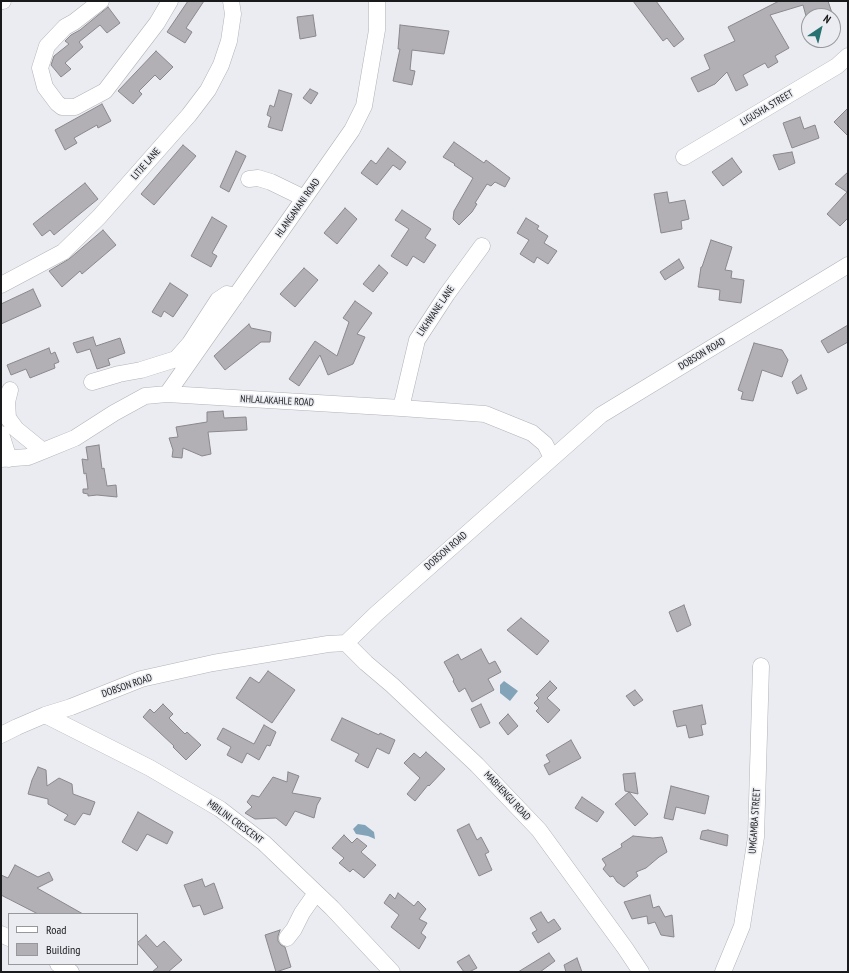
<!DOCTYPE html>
<html>
<head>
<meta charset="utf-8">
<style>
	body { margin:0 }
	#map { position:relative; width:849px; height:973px; overflow:hidden; background:#eaecf1; font-family:"PT Sans Narrow",sans-serif }
	canvas { display:block }
	.frame { position:absolute; inset:0; border:2px solid #191a1b; pointer-events:none }
	.legend { position:absolute; left:8px; top:913px; width:130px; height:52px; box-sizing:border-box; background:#eaecf1; border:1px solid #96989b; margin:0; padding:5px 7px; list-style:none; font-size:12px; color:#191a1b }
	.legend li { display:flex; align-items:center; gap:8px; height:20px }
	.legend b { width:20px; border:1px solid #96989b }
	.north { position:absolute; left:801px; top:8px; width:40px; height:40px; box-sizing:border-box; background:#eaecf1; border:1px solid #96989b; border-radius:50%; rotate:35deg; font-size:11px; font-weight:700; line-height:16px; text-align:center; color:#191a1b }
	.north::after { content:''; display:block; margin:auto; width:14px; height:18px; background:#287271; clip-path:polygon(50% 0,100% 100%,50% 72%,0 100%) }
</style>
</head>
<body>
<div id="map">
<canvas width="849" height="973"></canvas>
<div class="frame"></div>
<ul class="legend">
<li><b style="height:5px;background:#fff"></b>Road</li>
<li><b style="height:11px;background:#b2b0b4"></b>Building</li>
</ul>
<div class="north">N</div>
</div>
<script>
const c = document.querySelector('canvas').getContext('2d');
c.lineJoin = 'round';
function paint(path, color) { c.fillStyle = color; c.fill(path, 'evenodd'); }
const toPath = rows => new Path2D(rows.map(r => 'M' + r).join(''));
function strokePath(path, color, width, dash) { c.strokeStyle = color; c.lineWidth = width; c.lineCap = dash ? 'butt' : 'round'; c.setLineDash(dash || []); c.stroke(path); }
function write(font, color, halo, rows, align = 'center') {
  c.font = font + ' "PT Sans Narrow",sans-serif'; c.lineWidth = 3; c.setLineDash([]); c.textBaseline = 'middle'; c.strokeStyle = halo; c.fillStyle = color; for (const [text, x, y, turn = 0] of rows) {
    c.save(); c.translate(x, y); c.rotate((+turn || 0) * Math.PI / 180); c.textAlign = isNaN(turn) ? turn : align; if (halo) c.strokeText(text, 0, 0); c.fillText(text, 0, 0); c.restore();
  }
}
const water = toPath([
	[504,681,518,691,510,701,500,693,500,685],
	[358,824,365,825,374,832,375,839,368,836,356,834,353,829]
]);
const building = toPath([
	[188,1,204,1,186,28,192,32,185,43,167,32,188,1],
	[633,1,656,1,684,39,674,47,667,38,663,41,633,1],
	[779,1,828,1,833,16,806,16,803,5,770,15,789,48,775,56,778,62,768,68,765,63,743,75,748,85,736,91,727,72,715,84,698,92,691,78,710,69,704,55,735,41,728,27,779,1],
	[108,7,120,23,107,33,100,25,79,42,83,47,65,63,71,69,61,77,51,65,54,56,69,44,65,41,71,35,80,30,108,7],
	[313,15,316,36,300,39,297,17,313,15],
	[400,25,449,31,444,54,412,50,410,70,415,71,412,85,393,81,400,49,398,49,400,25],
	[156,51,173,67,160,80,155,75,139,91,142,94,133,104,118,91,156,51],
	[310,89,318,93,311,104,303,98,310,89],
	[279,90,292,94,282,131,268,127,271,117,267,115,270,105,274,107,279,90],
	[102,104,111,121,98,128,97,125,74,138,77,143,65,150,55,130,102,104],
	[848,108,848,136,834,122,848,108],
	[800,117,804,129,815,125,819,138,792,148,783,123,800,117],
	[454,142,484,163,486,160,510,178,505,187,495,182,491,186,487,184,475,203,477,204,472,212,459,225,453,219,454,211,473,178,454,165,455,164,443,157,454,142],
	[183,145,196,156,154,205,141,194,183,145],
	[388,148,406,162,400,170,393,165,377,185,361,173,371,160,376,164,388,148],
	[236,151,246,156,229,192,220,187,236,151],
	[792,152,795,163,779,170,773,155,792,152],
	[732,158,742,172,723,186,712,172,732,158],
	[848,172,848,218,840,226,827,214,847,192,835,184,848,172],
	[85,183,98,199,54,235,50,230,42,236,33,224,85,183],
	[667,192,669,203,685,200,689,219,681,221,682,229,661,233,654,194,667,192],
	[345,208,357,219,337,244,324,233,345,208],
	[402,210,431,229,425,238,436,245,424,263,413,256,407,266,391,256,409,229,395,220,402,210],
	[212,217,227,226,212,253,217,256,211,267,191,256,212,217],
	[526,218,539,226,537,229,548,236,544,243,557,251,548,264,537,257,534,263,520,254,529,240,517,233,526,218],
	[103,230,116,245,82,274,80,271,62,287,49,271,69,259,103,230],
	[711,240,732,247,725,270,732,271,731,278,744,280,741,303,719,300,720,290,698,287,701,267,702,267,711,240],
	[679,259,684,268,665,280,660,272,679,259],
	[379,265,388,273,373,292,363,284,379,265],
	[304,268,318,280,295,307,280,294,304,268],
	[170,283,188,295,173,317,164,311,161,317,152,312,170,283],
	[33,289,41,306,1,324,1,304,33,289],
	[355,301,372,313,357,334,365,337,353,364,328,375,320,355,299,386,289,379,315,341,337,356,349,322,343,318,355,301],
	[249,324,251,328,271,332,270,342,261,342,225,370,214,356,249,324],
	[848,325,848,342,828,353,821,341,848,325],
	[93,337,96,346,120,338,125,353,108,359,110,365,97,369,90,349,77,353,73,343,93,337],
	[754,343,782,350,788,360,782,377,762,370,753,401,741,399,743,392,738,390,754,343],
	[49,348,51,354,55,352,59,362,54,364,55,368,30,378,26,369,11,375,7,365,49,348],
	[801,375,807,389,797,394,792,382,801,375],
	[223,411,224,418,246,417,247,430,208,432,211,454,202,456,183,448,182,458,172,457,173,450,169,438,178,437,176,427,207,422,207,412,223,411],
	[99,445,102,469,104,468,107,486,116,485,117,497,97,495,88,496,88,494,83,493,83,489,88,489,86,473,84,474,82,459,88,460,86,447,99,445],
	[684,605,691,625,677,632,669,612,684,605],
	[521,618,549,641,537,655,507,630,521,618],
	[481,649,489,664,495,661,501,672,488,679,494,690,472,702,465,688,459,692,453,681,454,680,444,662,458,654,461,660,481,649],
	[268,671,295,690,272,723,236,698,250,677,259,683,268,671],
	[550,681,557,688,547,698,560,710,548,723,536,711,539,708,534,703,539,698,536,695,550,681],
	[635,690,643,700,634,706,626,696,635,690],
	[163,704,173,714,169,718,185,734,187,732,201,745,186,760,173,747,174,746,143,717,150,709,154,713,163,704],
	[481,704,490,723,480,728,471,709,481,704],
	[702,705,706,724,701,725,703,735,689,738,686,725,677,727,673,711,702,705],
	[508,714,518,726,508,735,499,723,508,714],
	[342,718,379,735,380,733,395,740,389,754,377,748,368,768,355,761,359,754,331,740,342,718],
	[264,725,276,732,270,746,267,745,259,760,247,753,242,763,227,755,231,747,217,739,223,728,254,744,264,725],
	[571,740,581,758,549,775,544,765,550,762,546,755,571,740],
	[426,752,445,769,429,786,428,785,415,801,407,794,420,778,404,763,414,753,420,758,426,752],
	[38,767,46,770,47,786,59,778,72,784,73,794,95,802,90,815,83,813,75,825,64,820,68,815,48,804,48,799,28,794,32,780,38,767],
	[288,772,299,776,292,793,321,798,317,805,314,818,295,811,286,826,276,818,255,819,245,813,252,807,247,802,252,795,259,797,273,777,287,782,288,772],
	[635,773,638,794,625,791,623,774,635,773],
	[671,786,709,796,705,814,676,807,673,820,664,818,671,786],
	[629,792,648,814,635,826,615,804,629,792],
	[582,797,604,812,597,822,575,808,582,797],
	[138,812,173,832,167,844,147,834,137,851,122,842,138,812],
	[469,824,477,840,481,837,489,852,485,854,492,870,479,876,457,830,469,824],
	[708,830,728,835,727,846,700,839,702,831,708,830],
	[344,835,352,843,357,838,367,846,361,852,376,865,364,878,353,869,350,872,339,863,344,858,332,848,344,835],
	[633,836,653,838,662,837,667,852,659,857,646,868,636,872,638,876,624,887,617,882,613,876,610,877,603,869,606,865,602,859,622,847,621,844,633,836],
	[15,865,38,877,49,872,53,880,37,888,83,914,38,914,1,895,1,875,8,878,15,865],
	[202,879,205,887,214,883,223,908,204,915,200,905,193,907,184,885,202,879],
	[398,893,414,906,418,901,426,909,419,919,427,923,421,933,426,937,419,949,391,927,399,915,384,903,390,894,395,899,398,893],
	[650,895,653,908,659,906,665,917,672,915,674,937,661,935,655,922,648,924,647,916,632,919,624,902,650,895],
	[541,912,548,923,554,919,561,929,538,943,532,933,537,930,530,918,541,912],
	[280,930,278,936,278,941,281,945,285,947,291,967,276,972,265,935,280,930],
	[146,935,157,947,164,941,182,960,168,972,152,972,158,967,137,943,146,935],
	[549,953,555,961,540,972,518,972,549,953],
	[469,955,477,968,469,972,464,972,457,962,469,955],
	[577,958,582,972,566,972,564,965,577,958]
]);
const minor = toPath([
	[1,1,3,1],
	[101,1,74,22,65,27,47,46,40,68,45,87,57,103,62,107,75,107,105,91,157,23,170,1],
	[684,157,837,66,848,56],
	[249,179,258,178,271,182,304,198],
	[1,285,63,252,99,217,189,115,208,90,221,65,229,41,233,14,231,1],
	[92,382,119,374,141,370,176,359,190,343,218,300,227,294,236,296],
	[10,390,7,402,8,418,16,429,43,451],
	[167,394,352,130,364,106,377,30,377,1],
	[401,408,417,340,447,294,482,246],
	[1,434,9,459],
	[1,459,28,457,43,451,75,438,114,413,145,396,167,394,401,408,485,414,532,433,545,444,552,458],
	[346,643,366,663,392,685,477,765,539,830,625,948,641,972],
	[45,715,150,768,220,809,264,843,332,908,392,972],
	[1,735,17,727,45,715,71,707,141,679,213,663,328,644,346,643,376,614,601,415,848,265],
	[1,934,9,938],
	[287,938,294,929,302,913,316,893],
	[58,964,71,972],
	[723,972,742,926,756,837,761,666]
]);
const streetNames = [
	["LIGUSHA STREET",767,108,-31],
	["LITJE LANE",146,164,-49],
	["HLANGANANI ROAD",298,208,-55],
	["LIKHWANE LANE",436,311,-56],
	["DOBSON ROAD",702,354,-31],
	["NHLALAKAHLE ROAD",277,401,3],
	["DOBSON ROAD",446,551,-41],
	["DOBSON ROAD",127,686,-19],
	["MABHENGU ROAD",507,796,47],
	["UMGAMBA STREET",755,821,-86],
	["MBILINI CRESCENT",235,822,36]
];
paint(water, '#82a3b8');
paint(building, '#b2b0b4');
strokePath(building, '#8a888b', 1);
strokePath(minor, '#b1b3b7', 17);
strokePath(minor, '#fff', 16);
write('10px', '#191a1b', '#eaecf1', streetNames);
</script>
</body>
</html>
